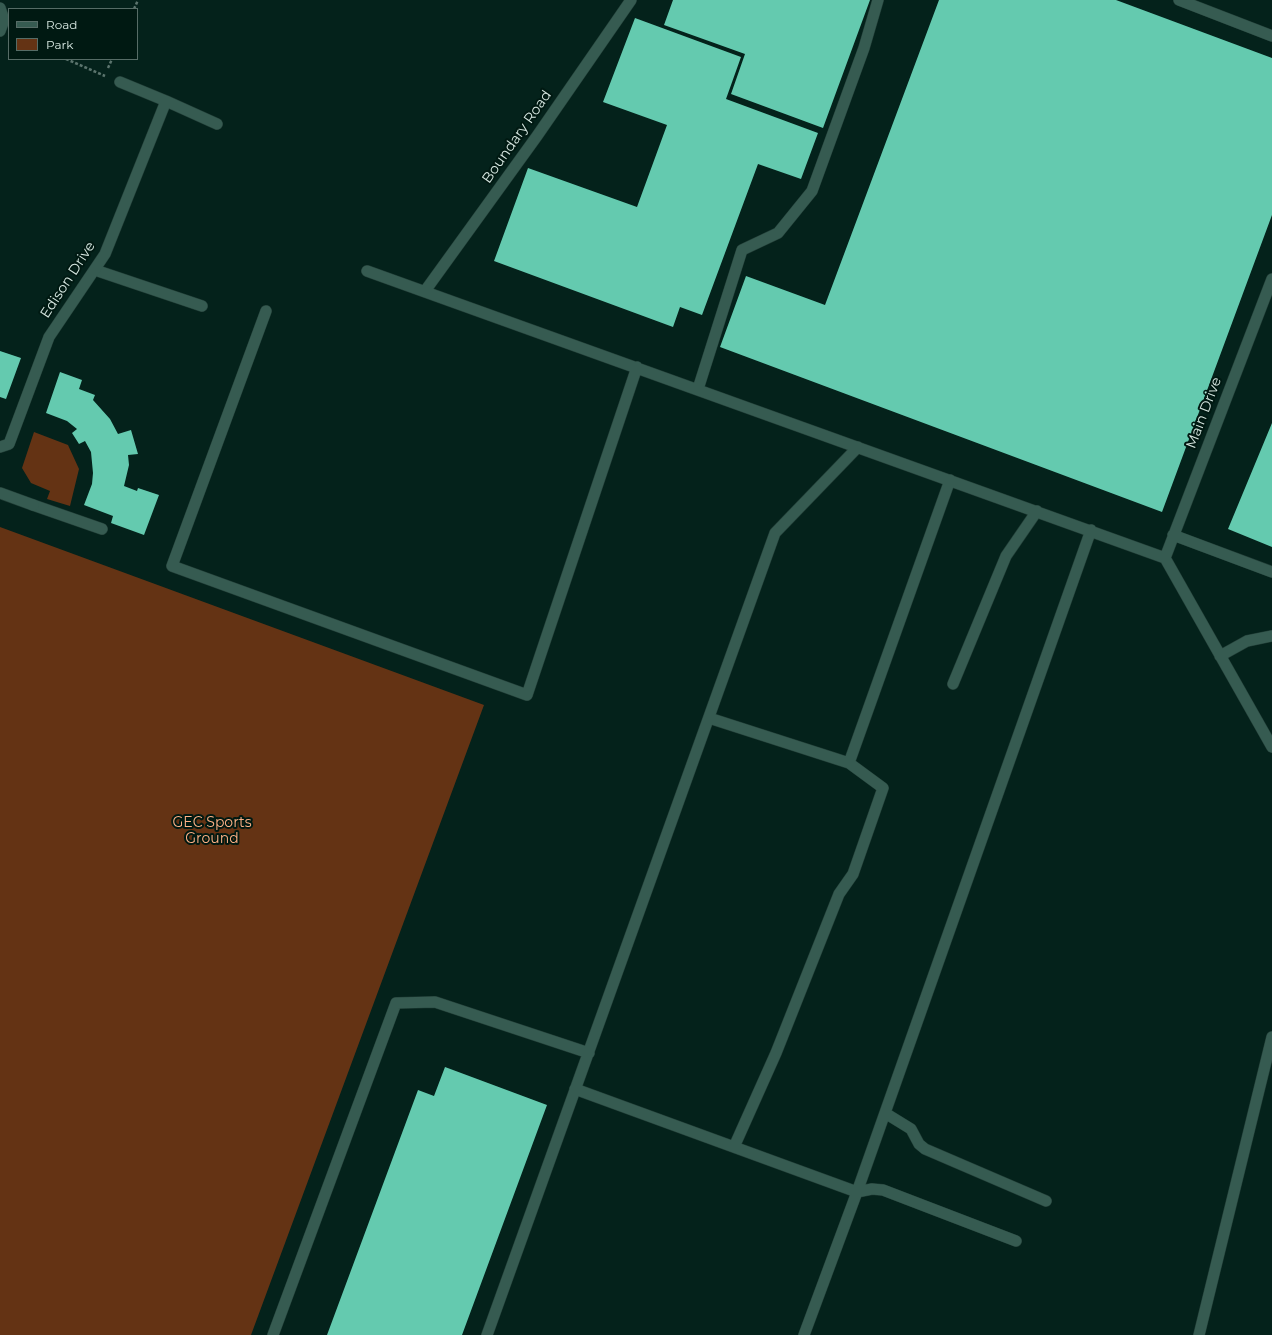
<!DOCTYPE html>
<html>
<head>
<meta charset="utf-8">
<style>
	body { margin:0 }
	#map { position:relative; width:1272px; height:1335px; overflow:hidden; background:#04221b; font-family:Montserrat,sans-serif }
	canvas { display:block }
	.legend { position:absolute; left:8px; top:8px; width:130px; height:52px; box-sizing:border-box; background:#001912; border:1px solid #566c66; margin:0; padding:5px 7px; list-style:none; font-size:12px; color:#d8e9e3 }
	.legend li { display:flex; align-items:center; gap:8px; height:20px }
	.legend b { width:20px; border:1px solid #566c66 }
</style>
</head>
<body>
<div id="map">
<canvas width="1272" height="1335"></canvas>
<ul class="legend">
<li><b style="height:5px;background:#365b51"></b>Road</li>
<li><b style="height:11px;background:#643314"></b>Park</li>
</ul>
</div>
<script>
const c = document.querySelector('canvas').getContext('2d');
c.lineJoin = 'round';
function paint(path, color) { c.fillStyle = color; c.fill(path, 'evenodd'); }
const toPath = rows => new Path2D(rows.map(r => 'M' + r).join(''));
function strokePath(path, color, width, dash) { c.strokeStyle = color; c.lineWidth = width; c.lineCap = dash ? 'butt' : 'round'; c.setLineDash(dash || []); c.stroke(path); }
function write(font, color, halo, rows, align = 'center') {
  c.font = font + ' Montserrat,sans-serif'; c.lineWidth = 4; c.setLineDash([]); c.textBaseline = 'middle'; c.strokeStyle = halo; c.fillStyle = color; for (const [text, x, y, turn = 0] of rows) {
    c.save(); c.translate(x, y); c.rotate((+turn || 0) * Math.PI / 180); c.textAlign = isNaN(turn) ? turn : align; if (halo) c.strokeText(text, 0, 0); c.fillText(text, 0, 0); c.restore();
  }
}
const green = toPath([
	[34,432,68,445,79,469,70,506,47,499,50,491,31,483,22,468],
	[0,527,484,705,251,1335,0,1335]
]);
const building = toPath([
	[673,0,870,0,823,128,731,94,745,54,664,25],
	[939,0,1116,0,1272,58,1272,215,1162,512,720,347,746,276,825,305],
	[635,18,741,57,726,99,818,133,801,179,758,164,702,315,680,307,673,327,494,261,528,168,637,207,667,125,603,102],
	[0,351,21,358,6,399,0,397],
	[60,372,82,380,79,389,95,395,93,400,110,419,118,434,131,430,138,454,128,455,129,465,124,486,137,491,138,488,159,495,144,535,111,523,113,516,84,505,92,484,93,473,91,452,85,441,79,444,72,433,77,429,67,421,46,413],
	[1272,423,1272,547,1228,529],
	[445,1067,547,1105,462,1335,327,1335,418,1090,434,1096]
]);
const path = toPath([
	[134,9,138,0],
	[66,59,105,76],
	[108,68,112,59]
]);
const service = toPath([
	[1179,0,1272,36],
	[95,270,202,306],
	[367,271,1165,558,1272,747],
	[425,291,537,136,631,0],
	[266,311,172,566,527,695,637,367],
	[698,389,742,250,778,233,812,191,864,48,878,0],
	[33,505,102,529],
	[1173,535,1272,572],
	[1165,558,1272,279],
	[1220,656,1247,641,1272,636],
	[953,684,1006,556,1037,511],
	[709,718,849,763],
	[575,1089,857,1192,1091,530],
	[885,1113,911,1129,919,1144,925,1149,1046,1201],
	[734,1147,776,1053,839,894,853,874,883,788,849,763,950,480],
	[273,1335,396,1003,435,1002,589,1053],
	[487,1335,775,533,858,447],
	[804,1335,857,1192,872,1189,883,1190,1016,1241],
	[1199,1335,1272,1037]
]);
const minor = toPath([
	[0,8,4,20,0,31],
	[166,101,217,124],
	[0,447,9,444,49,337,105,254,166,101,120,82],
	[0,493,33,505]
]);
const streetNames = [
	["Boundary Road",517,137,-55],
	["Edison Drive",68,280,-57],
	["Main Drive",1204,413,-69]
];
const parkNames = [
	["GEC Sports",212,823],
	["Ground",212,839]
];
paint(green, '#643314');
paint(building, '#64caaf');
strokePath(service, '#223e37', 12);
strokePath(minor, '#223e37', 12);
strokePath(path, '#5b746d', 2.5, [3, 2]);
strokePath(service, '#365b51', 11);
strokePath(minor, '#365b51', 11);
write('14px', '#d8e9e3', '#001912', streetNames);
write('14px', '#ffb287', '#001912', parkNames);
</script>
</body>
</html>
